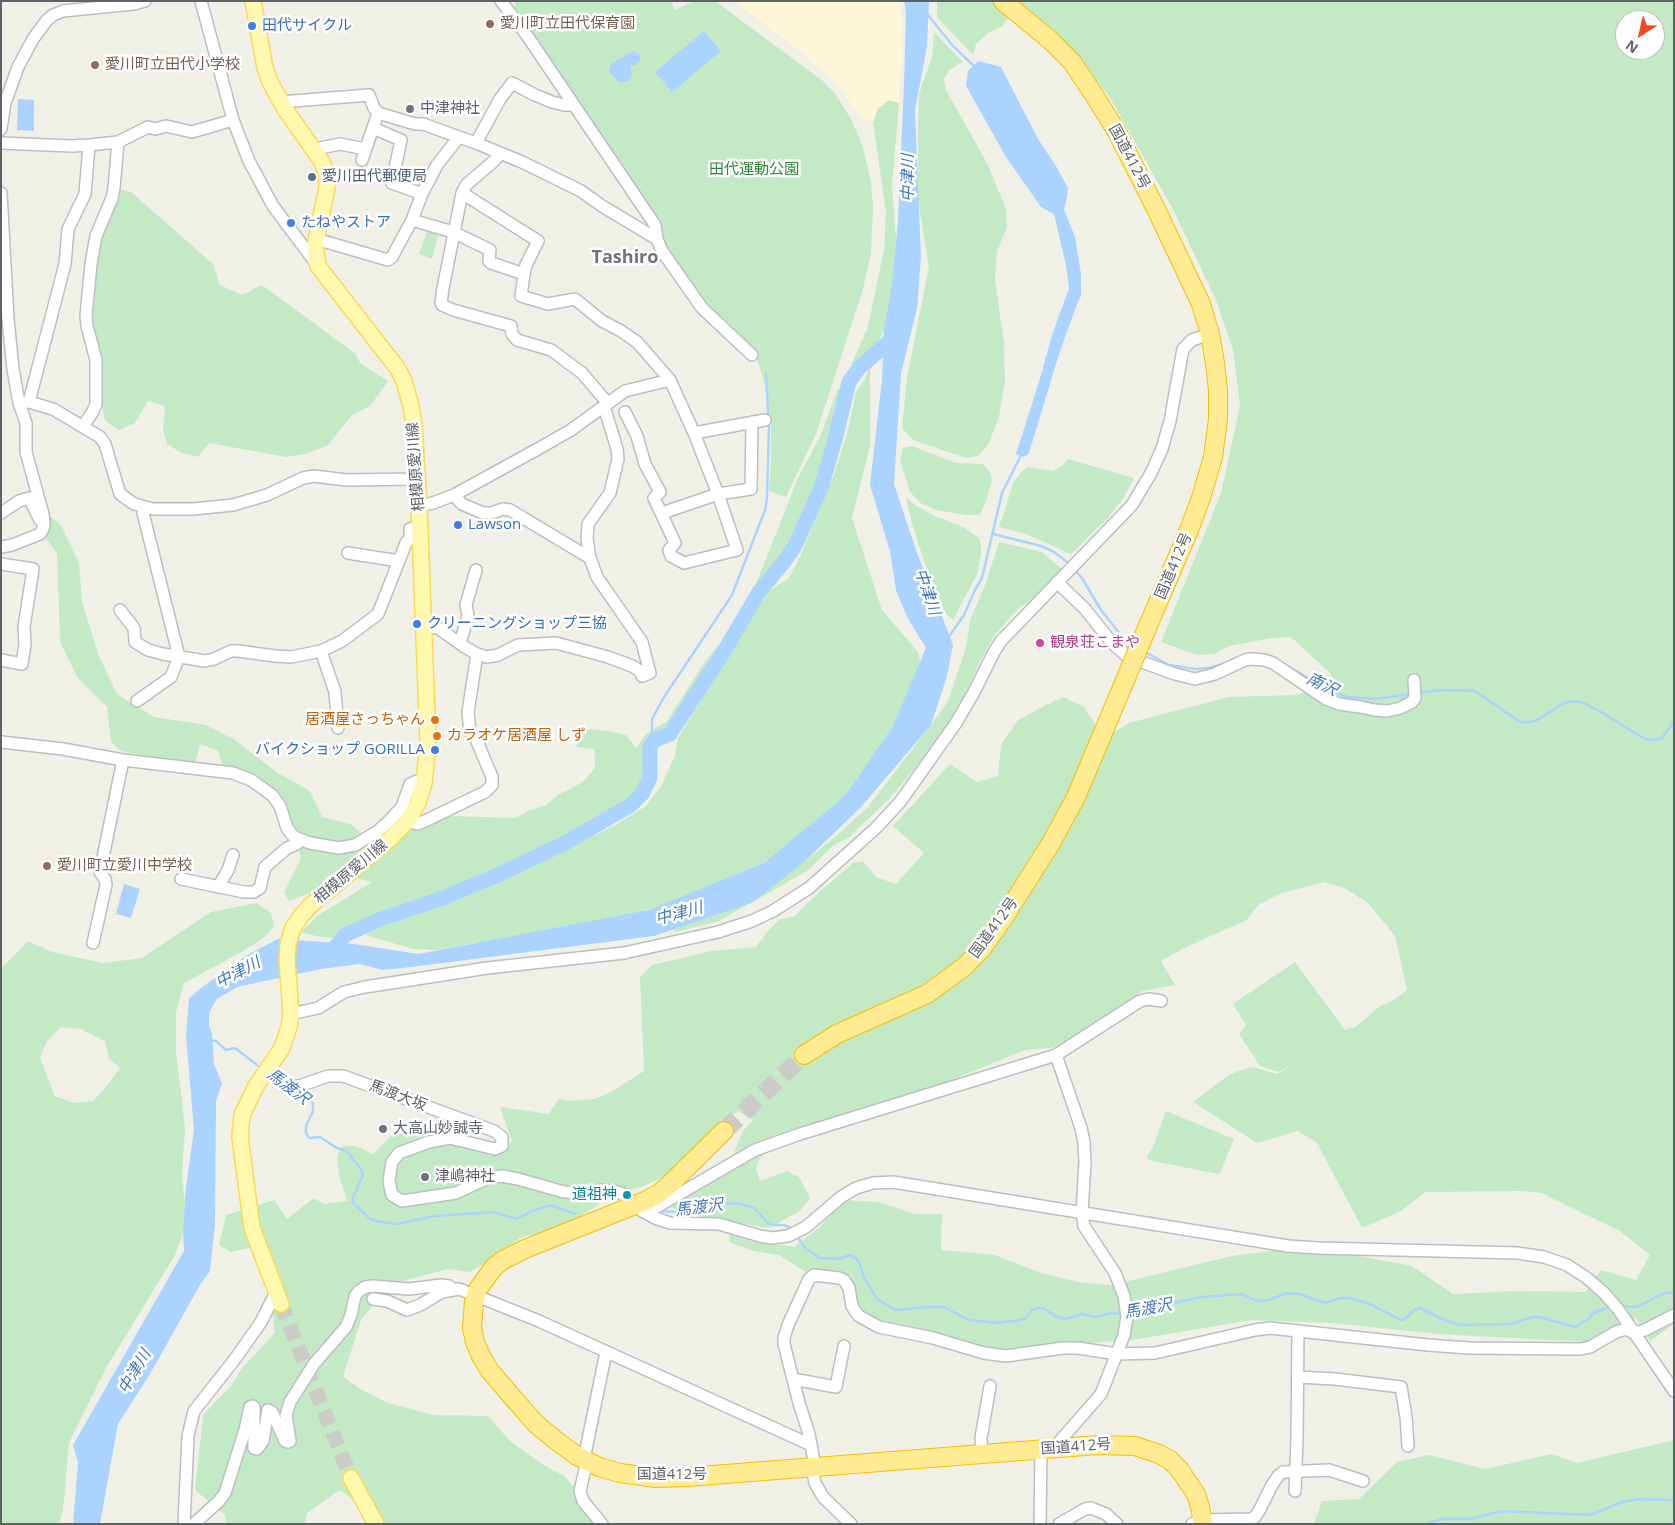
<!DOCTYPE html>
<html>
<head>
<meta charset="utf-8">
<style>
	body { margin:0 }
	#map { position:relative; width:1675px; height:1525px; overflow:hidden; background:#f1f0e7; font-family:"Open Sans",sans-serif }
	canvas { display:block }
	.frame { position:absolute; inset:0; border:2px solid #5e6268; pointer-events:none }
	.north { position:absolute; left:1615px; top:10px; width:50px; height:50px; box-sizing:border-box; background:#fff; border:1px solid #bfc0c3; border-radius:50%; rotate:215deg; font-size:14px; font-weight:700; line-height:20px; text-align:center; color:#5e6268 }
	.north::after { content:''; display:block; margin:auto; width:18px; height:22px; background:#f64829; clip-path:polygon(50% 0,100% 100%,50% 72%,0 100%) }
</style>
</head>
<body>
<div id="map">
<canvas width="1675" height="1525"></canvas>
<div class="frame"></div>
<div class="north">N</div>
</div>
<script>
const c = document.querySelector('canvas').getContext('2d');
c.lineJoin = 'round';
function paint(path, color) { c.fillStyle = color; c.fill(path, 'evenodd'); }
const toPath = rows => new Path2D(rows.map(r => 'M' + r).join(''));
function strokePath(path, color, width, dash) { c.strokeStyle = color; c.lineWidth = width; c.lineCap = dash ? 'butt' : 'round'; c.setLineDash(dash || []); c.stroke(path); }
function write(font, color, halo, rows, align = 'center') {
  c.font = font + ' "Open Sans","Noto Sans JP",sans-serif'; c.lineWidth = 5; c.setLineDash([]); c.textBaseline = 'middle'; c.strokeStyle = halo; c.fillStyle = color; for (const [text, x, y, turn = 0] of rows) {
    c.save(); c.translate(x, y); c.rotate((+turn || 0) * Math.PI / 180); c.textAlign = isNaN(turn) ? turn : align; if (halo) c.strokeText(text, 0, 0); c.fillText(text, 0, 0); c.restore();
  }
}
const green = toPath([
	[515,1,671,1,675,10,694,1,715,1,823,81,836,95,851,119,863,147,871,182,873,207,871,253,863,289,816,434,786,497,769,491,771,461,771,419,766,388,755,352,704,305,666,252,660,227,515,18],
	[937,1,991,1,1012,14,1001,27,988,33,976,44,973,55,937,17],
	[1018,1,1674,1,1674,1324,1650,1341,1636,1318,1586,1342,1438,1334,1332,1323,1251,1320,1133,1340,994,1349,889,1334,864,1311,836,1270,807,1273,779,1255,753,1251,729,1242,730,1235,755,1242,794,1247,820,1227,841,1200,879,1202,915,1214,942,1214,941,1250,995,1255,1038,1272,1083,1283,1112,1285,1232,1256,1280,1250,1323,1249,1412,1266,1453,1294,1518,1291,1586,1292,1601,1270,1636,1280,1650,1255,1620,1231,1541,1193,1523,1191,1426,1192,1399,1212,1362,1228,1317,1143,1298,1131,1257,1143,1193,1102,1226,1077,1238,1071,1253,1067,1277,1074,1294,1063,1278,1072,1260,1066,1239,1034,1246,1025,1233,1004,1295,962,1345,1030,1357,1026,1380,1006,1392,1001,1407,990,1395,936,1368,903,1344,888,1324,882,1282,893,1259,904,1247,920,1188,946,1161,961,1175,985,1142,991,1092,1030,1051,1048,1025,1050,860,1117,838,1124,806,1124,775,1146,760,1158,756,1168,760,1181,787,1171,799,1177,810,1198,800,1211,769,1228,694,1215,681,1214,670,1206,734,1156,736,1147,743,1131,753,1120,739,1112,729,1115,720,1123,703,1146,677,1171,646,1185,612,1196,576,1219,555,1229,520,1238,484,1264,470,1272,448,1269,391,1284,361,1320,343,1377,360,1389,388,1403,434,1415,488,1416,510,1441,542,1464,564,1476,575,1488,594,1524,386,1524,340,1490,307,1513,305,1524,226,1524,225,1515,195,1490,203,1415,231,1386,243,1367,275,1333,272,1310,281,1288,254,1247,231,1252,219,1245,226,1215,274,1200,287,1219,314,1198,324,1204,347,1201,339,1175,337,1159,339,1152,343,1146,356,1146,373,1154,392,1135,411,1125,442,1123,463,1143,479,1150,500,1155,512,1141,500,1107,548,1114,559,1099,571,1101,594,1099,611,1092,644,1071,640,977,652,965,711,951,756,947,767,932,779,920,795,916,808,902,853,863,863,861,876,877,896,884,924,853,893,826,950,764,977,782,998,776,1001,745,1017,721,1040,708,1063,697,1084,707,1104,738,1129,723,1228,697,1294,695,1310,691,1332,675,1291,637,1272,638,1229,646,1214,654,1197,655,1161,642,1221,493,1240,406,1233,350,1216,300,1173,209,1109,96,1056,32],
	[1625,20,1655,20,1655,50,1625,50],
	[934,32,963,62,949,70,944,79,946,90,987,163,1006,209,1007,227,997,251,995,280,1004,344,1005,380,999,417,988,445,978,456,966,458,913,440,902,428,907,378,929,267,918,200,918,126,919,94,932,57],
	[889,100,899,103,892,187,898,264,890,323,881,336,877,348,851,365,868,327,884,249,886,213,873,122,878,108],
	[118,189,131,192,213,264,220,285,242,295,262,285,356,354,360,363,388,381,370,406,352,415,328,445,306,454,286,457,209,443,198,457,180,452,167,444,163,429,165,406,148,401,135,423,119,430,105,421,103,411,103,371,91,318,100,245],
	[428,229,439,232,432,259,419,254],
	[870,365,870,446,852,518,882,610,918,652,921,666,903,709,875,756,842,800,801,838,736,881,631,915,436,950,413,949,365,935,389,921,414,912,459,899,502,881,617,824,646,806,661,786,675,756,678,738,740,636,769,591,789,578,799,559,834,474,848,430,856,392,865,379],
	[838,389,844,389,839,417,832,441,808,505,790,548,749,602,798,478,820,437],
	[912,446,956,463,983,464,990,472,992,481,986,501,980,515,966,515,936,510,922,504,910,492,900,460,903,448],
	[1068,459,1134,478,1124,497,1107,519,1071,554,1026,534,999,527,1013,484,1021,472,1027,467,1053,471,1063,465],
	[906,497,915,505,935,516,963,527,979,538,981,546,981,555,977,574,953,620,945,613,924,561,912,524],
	[50,516,61,525,79,563,82,602,99,656,117,694,154,717,206,725,235,740,278,773,310,791,322,817,351,824,372,843,390,845,409,828,415,829,450,816,515,818,531,810,546,805,558,795,583,782,595,768,594,749,576,747,584,732,590,729,614,732,626,735,636,748,646,734,667,721,704,663,718,645,721,648,672,725,662,731,648,737,644,755,642,786,613,813,508,867,456,890,386,914,334,938,316,936,301,932,317,916,372,882,340,875,321,889,289,901,284,893,301,858,296,832,285,803,255,775,223,766,218,751,200,744,195,764,187,764,121,751,111,742,107,707,77,677,60,642,57,554,46,538,46,533],
	[999,542,1042,552,1062,569,1035,597,1018,609,994,636,979,663,965,695,947,727,918,765,889,799,848,838,833,846,807,871,719,921,676,932,670,928,772,884,795,869,835,837,868,807,927,730,948,701,966,648,970,620,984,588],
	[256,903,271,913,274,926,266,936,245,950,184,983,176,1012,176,1051,185,1128,182,1175,185,1204,183,1233,175,1255,106,1368,69,1443,63,1511,59,1524,1,1524,1,969,28,941,52,952,103,963,142,958,211,912],
	[61,1027,81,1029,105,1041,109,1059,120,1068,107,1086,93,1101,74,1103,55,1096,40,1057,47,1041],
	[1166,1111,1234,1139,1220,1173,1218,1174,1148,1160,1147,1157,1153,1147],
	[1674,1440,1674,1524,1314,1524,1322,1501,1359,1499,1397,1462,1429,1455,1485,1469,1552,1454,1577,1463]
]);
const sand = toPath([
	[734,1,900,1,903,34,899,103,889,100,878,108,873,122,860,117,836,82,796,48]
]);
const water = toPath([
	[904,1,929,1,927,47,915,110,921,257,917,308,901,374,894,484,916,550,953,645,947,676,931,725,861,807,803,863,753,902,654,936,411,967,382,970,360,964,321,969,237,987,217,999,209,1013,209,1026,212,1033,214,1064,222,1083,216,1101,215,1223,210,1271,200,1285,150,1374,118,1424,100,1524,73,1524,78,1463,73,1445,184,1251,183,1231,186,1187,194,1130,186,1036,189,998,205,985,249,954,278,939,354,944,418,954,649,910,764,863,845,796,893,726,926,648,907,617,896,590,890,551,870,485,882,380,884,328,892,286,898,220,904,84,906,12],
	[704,31,721,51,672,92,655,72],
	[633,51,639,54,641,60,636,65,630,66,632,74,629,81,619,82,609,71,611,64],
	[978,61,1001,67,1038,139,1056,166,1068,188,1066,203,1064,209,1075,237,1081,274,1081,296,1077,304,1059,354,1029,453,1024,457,1016,454,1042,372,1051,338,1069,288,1066,265,1054,214,1041,207,1006,157,966,86,968,71],
	[18,99,34,100,34,131,17,130],
	[124,884,140,889,131,918,116,914]
]);
const stream = toPath([
	[927,14,953,46,975,67],
	[993,534,1041,546,1054,552,1071,565],
	[1074,569,1082,578,1101,610,1120,634,1134,645],
	[948,638,964,615,975,590,982,578,1002,493,1021,455],
	[1145,652,1169,665,1195,669,1209,668,1223,664],
	[1279,661,1330,691,1348,697,1375,699,1412,694],
	[1417,693,1443,690,1475,691,1520,722,1531,722,1539,719,1564,703,1573,701,1584,703,1601,712,1645,739,1652,740,1661,739,1674,722],
	[652,744,652,719,664,697,732,595,765,510,767,498,769,428,766,374],
	[210,1040,216,1041,226,1050,235,1048,261,1068],
	[292,1090,306,1097,313,1103,313,1111,306,1126,306,1133,308,1137,310,1138,320,1137,337,1148,344,1150,349,1154,360,1168,363,1175,353,1197,353,1203,369,1218,376,1221,397,1224,434,1216,494,1212,517,1219,532,1211,550,1205,575,1214],
	[659,1211,674,1212,696,1206,721,1203,741,1204,754,1208,768,1223,772,1225,784,1225,789,1227,792,1231],
	[796,1235,806,1249,820,1258,838,1259,850,1255,854,1257,859,1262,864,1278,877,1299,893,1309,899,1310,926,1307,944,1307,969,1320,996,1323,1020,1320,1026,1318,1032,1310,1038,1308,1043,1308,1055,1316,1066,1319,1081,1314,1095,1317,1111,1313,1122,1314],
	[1621,1306,1637,1307,1662,1294,1674,1292],
	[1130,1315,1155,1311,1178,1302,1202,1297,1242,1294,1256,1301,1268,1300,1288,1293,1299,1294,1325,1303,1341,1298,1351,1298,1372,1305,1401,1320,1405,1319,1414,1310,1420,1308,1449,1322,1460,1325,1511,1324,1532,1317,1540,1317,1575,1327,1587,1320,1595,1312,1611,1307],
	[1426,1524,1442,1519,1471,1519,1501,1511,1590,1515,1622,1502,1639,1499,1674,1500]
]);
const river = toPath([
	[330,953,345,935,381,919,443,898,498,875,567,842,631,805,642,794,650,777,650,747,655,740,670,734,723,653,759,592,783,563,795,546,821,488,835,440,849,382,859,368,890,341,900,337]
]);
const majorTunnel = toPath([
	[281,1304,351,1478]
]);
const highwayTunnel = toPath([
	[724,1131,804,1055]
]);
const minor = toPath([
	[201,1,233,120,249,161,273,206,318,266],
	[501,1,528,37,655,225,657,239,662,251,702,308,752,355],
	[280,102,369,95,374,108,378,113,362,160],
	[573,105,564,105,552,102,535,95,512,83,500,99,476,143,522,162,581,191,602,206,657,239],
	[378,113,415,124,423,124,459,137],
	[373,128,401,140,392,183,422,194],
	[1,129,5,103,18,67,33,39,47,20,53,15,63,11,134,4,145,1],
	[1,143,72,146,89,145,118,142,148,127,155,129,166,126,192,132,233,120],
	[314,151,320,148,340,144,366,149],
	[500,154,494,161,467,184,462,193,443,288,441,303,442,305,453,310,511,326,512,334,517,340,551,350,582,373,605,400,606,403],
	[1,193,8,319,13,369,19,403,26,423,26,452,43,514,44,524,43,529,40,534,12,545,1,547],
	[412,220,453,232,490,250,489,261,491,263,524,274,526,265,538,241,462,193],
	[316,239,388,260,392,257,412,220,422,194,437,165,459,137,476,143],
	[524,274,521,296,548,304,575,299,602,321,621,331,637,342,670,380,694,433,718,494,737,550,684,563,671,556,669,550,675,543,654,498,660,492,645,464,637,436,625,412],
	[29,402,65,264,68,229,85,194,89,145],
	[19,403,29,402,53,409,100,437,105,444,120,494,134,504,153,509,193,509,233,505,267,495,303,478,314,476,346,480,417,479],
	[83,426,92,413,96,404,96,360,87,326,86,316,91,264,96,236,112,198,114,188,118,142],
	[694,433,765,420],
	[454,495,462,504,483,513,491,513,503,509,510,510,590,558],
	[419,506,433,503,454,495,536,450,571,430,625,391,670,380],
	[1,513,19,501,29,498,40,520],
	[662,513,718,494,751,489,752,422],
	[348,553,399,561],
	[1,564,33,569,24,627,25,644,22,664,1,660],
	[1057,582,1085,609,1112,643,1128,657,1175,674,1195,679,1215,674,1245,660,1251,659,1264,660,1273,663,1326,699,1339,704,1361,707,1374,710,1388,711,1400,708,1412,702,1415,698,1414,680],
	[120,610,134,628,135,642,148,650,163,654,205,661,214,659,231,651,238,651,275,656,291,657,321,651,342,641,378,614,406,543,410,538,410,529,419,526],
	[423,626,438,628,465,647,477,654,487,657,498,655,518,645,556,643,608,657,632,666,640,671,642,676,650,673,642,642,597,577,590,558,587,539,588,524,610,493,618,459,617,449,604,406],
	[460,643,468,616,466,605,476,570],
	[321,651,335,692,338,728],
	[137,701,171,677,179,657,143,513,146,508],
	[1,742,63,749,123,760,233,773,251,780,272,795,280,806,287,828,294,837,310,843,339,848,355,845,378,831,387,823,402,807,410,784,417,781,424,783],
	[408,820,417,824,425,821,485,792,492,785,492,777,476,739,470,732,468,712,477,654],
	[181,879,244,892,254,892,260,888,265,867,287,848,297,844,298,839],
	[218,887,228,870,233,855],
	[93,943,106,885,105,879,100,872,123,760],
	[291,1014,318,1008,344,992,365,987,487,968,624,953,718,932,752,921,773,911,809,888,876,828,900,802,956,723,974,692,994,652,1001,641,1132,505,1151,473,1162,449,1170,421,1183,349,1192,340,1210,334],
	[1056,1055,1081,1128,1084,1142,1085,1162,1082,1213,1084,1226,1115,1273,1124,1296,1127,1317,1124,1335,1101,1394,1059,1442,1059,1448],
	[267,1069,293,1087,302,1085,328,1076,343,1076,494,1131,502,1137,502,1146,495,1149,450,1138,429,1142,399,1153,392,1162,389,1181,392,1195,402,1201,456,1193,488,1178,502,1176,518,1179,564,1192,582,1193,603,1190,618,1192,623,1194,642,1211,655,1218,670,1223,719,1224,760,1236,772,1238,788,1236,806,1227,841,1197,856,1188,873,1183,893,1182,1288,1246,1318,1248,1517,1253,1544,1257,1567,1265,1587,1278,1604,1293,1618,1309,1674,1391],
	[644,1212,655,1208,755,1150,800,1134,1056,1055,1140,1001,1149,999,1161,1001],
	[373,1299,387,1301,407,1310,420,1305,442,1292,459,1289,539,1321,811,1445],
	[1298,1377,1335,1379,1401,1387,1406,1417,1408,1446],
	[793,1379,836,1387,844,1346],
	[982,1454,981,1438,990,1386],
	[584,1459,605,1357,608,1353],
	[587,1461,580,1491,583,1501,602,1524],
	[1295,1491,1297,1439,1298,1332],
	[184,1524,188,1436,194,1411,235,1359,261,1322,276,1292],
	[194,1524,219,1501,225,1493,245,1430,250,1407,253,1406,254,1407,254,1448,257,1449,263,1441,268,1410,272,1412,285,1441,288,1442,290,1441,286,1415,290,1402,314,1364,346,1327,351,1315,355,1296,358,1292,365,1287,373,1286,409,1289,441,1285,449,1286,453,1289],
	[851,1524,823,1497,815,1483,812,1467,814,1461,809,1434,799,1403,784,1344,784,1338,788,1325,809,1279,814,1275,839,1278,844,1280,849,1288,852,1306,855,1311,859,1316,879,1327,933,1338,984,1353,1006,1356,1063,1348,1078,1348,1117,1354,1155,1353,1255,1330,1270,1328,1428,1345,1469,1348,1581,1349,1590,1347,1616,1332,1626,1329,1634,1333,1645,1330,1674,1315],
	[1040,1524,1041,1449],
	[1059,1524,1085,1509,1091,1508,1106,1514,1117,1524],
	[1192,1524,1203,1520,1251,1519,1255,1517,1259,1511,1272,1485,1278,1476,1283,1472,1329,1470,1363,1481]
]);
const major = toPath([
	[253,1,265,68,270,82,285,109,322,162,326,172,327,188,315,245,318,266,398,369,404,381,411,406,414,425,419,506,428,741,424,783,418,803,408,820,391,838,311,905,301,916,293,928,288,944,287,960,291,1014,289,1027,282,1048,256,1086,242,1115,240,1137,252,1228,281,1304],
	[351,1478,376,1524]
]);
const highway = toPath([
	[1003,1,1050,40,1072,62,1096,98,1117,132,1157,211,1201,304,1210,334,1215,363,1218,390,1218,419,1213,457,1201,498,1189,530,1150,621],
	[804,1055,837,1034,927,994,964,967,981,950,1003,919,1051,843,1076,797],
	[724,1131,668,1186,658,1194,645,1201,525,1249,503,1260,494,1267,478,1289,474,1301,472,1328,475,1342,481,1356,490,1371,514,1399,536,1424,558,1442,577,1456,599,1467,620,1473,656,1478,687,1477,1098,1445,1135,1446,1159,1454,1170,1460,1179,1469,1196,1494,1200,1507,1203,1524]
]);
const highwayBridge = toPath([
	[1076,797,1150,621]
]);
const markers = [
	[490,24,5,"#8d6e63"],
	[252,26,5,"#3f7fe0"],
	[95,65,5,"#8d6e63"],
	[410,109,5,"#6b7280"],
	[312,177,5,"#5c6f8a"],
	[291,223,5,"#3f7fe0"],
	[458,525,5,"#3f7fe0"],
	[417,624,5,"#3f7fe0"],
	[1040,643,5,"#d1479c"],
	[435,720,5,"#e8710a"],
	[437,736,5,"#e8710a"],
	[435,750,5,"#3f7fe0"],
	[47,866,5,"#8d6e63"],
	[383,1129,5,"#6b7280"],
	[425,1177,5,"#6b7280"],
	[627,1195,5,"#0f9aa8"]
];
const educationNames = [
	["愛川町立田代保育園",500,24],
	["愛川町立田代小学校",105,65],
	["愛川町立愛川中学校",57,866]
];
const shopNames = [
	["田代サイクル",262,26],
	["たねやストア",301,223],
	["Lawson",468,525],
	["クリーニングショップ三協",427,624],
	["バイクショップ GORILLA",425,750,"right"]
];
const worshipNames = [
	["中津神社",420,109],
	["大高山妙誠寺",393,1129],
	["津嶋神社",435,1177]
];
const streetNames = [
	["国道412号",1129,157,62],
	["相模原愛川線",416,467,-94],
	["国道412号",1174,566,-67],
	["相模原愛川線",351,872,-40],
	["国道412号",994,928,-54],
	["馬渡大坂",398,1096,21],
	["国道412号",1076,1447,-4],
	["国道412号",672,1475]
];
const parkNames = [
	["田代運動公園",754,170]
];
const serviceNames = [
	["愛川田代郵便局",322,177]
];
const hotelNames = [
	["観泉荘こまや",1050,643]
];
const foodNames = [
	["居酒屋さっちゃん",425,720],
	["カラオケ居酒屋 しず",447,736,"left"]
];
const cultureNames = [
	["道祖神",617,1195]
];
const waterNames = [
	["中津川",908,178,-90],
	["中津川",927,592,71],
	["南沢",1322,685,26],
	["中津川",679,914,-15],
	["中津川",238,973,-28],
	["馬渡沢",288,1087,37],
	["馬渡沢",699,1208,-7],
	["馬渡沢",1148,1309,-10],
	["中津川",135,1372,-59]
];
const quarterNames = [
	["Tashiro",625,258]
];
paint(green, '#c3eac5');
paint(sand, '#fdf7d7');
paint(water, '#aad3ff');
strokePath(stream, '#aad3ff', 2.5);
strokePath(river, '#aad3ff', 15);
strokePath(majorTunnel, '#ccccc7', 15, [15, 8]);
strokePath(highwayTunnel, '#ccccc7', 18, [18, 9]);
strokePath(minor, '#bbbec3', 14);
strokePath(major, '#fbd956', 18);
strokePath(highway, '#f9be00', 20);
strokePath(minor, '#fff', 11);
strokePath(major, '#fff8af', 15);
strokePath(highway, '#ffeb91', 18);
strokePath(highwayBridge, '#f9be00', 20, []);
strokePath(highwayBridge, '#ffeb91', 18);
for (const [x, y, r, color] of markers) { const dot = new Path2D(); dot.arc(x, y, r, 0, 2 * Math.PI); c.fillStyle = color; c.fill(dot); strokePath(dot, '#fff', 2); }
write('15px', '#785e54', '#fff', educationNames, 'left');
write('15px', '#366cbe', '#fff', shopNames, 'left');
write('15px', '#5b616d', '#fff', worshipNames, 'left');
write('15px', '#5e6268', '#fff', streetNames);
write('15px', '#2f863a', '#fff', parkNames);
write('15px', '#4e5e75', '#fff', serviceNames, 'left');
write('15px', '#b23c85', '#fff', hotelNames, 'left');
write('15px', '#c56008', '#fff', foodNames, 'right');
write('15px', '#0d838f', '#fff', cultureNames, 'right');
write('italic 16px', '#4076c4', '#fff', waterNames);
write('bold 18px', '#6f747a', '#fff', quarterNames);
</script>
</body>
</html>
